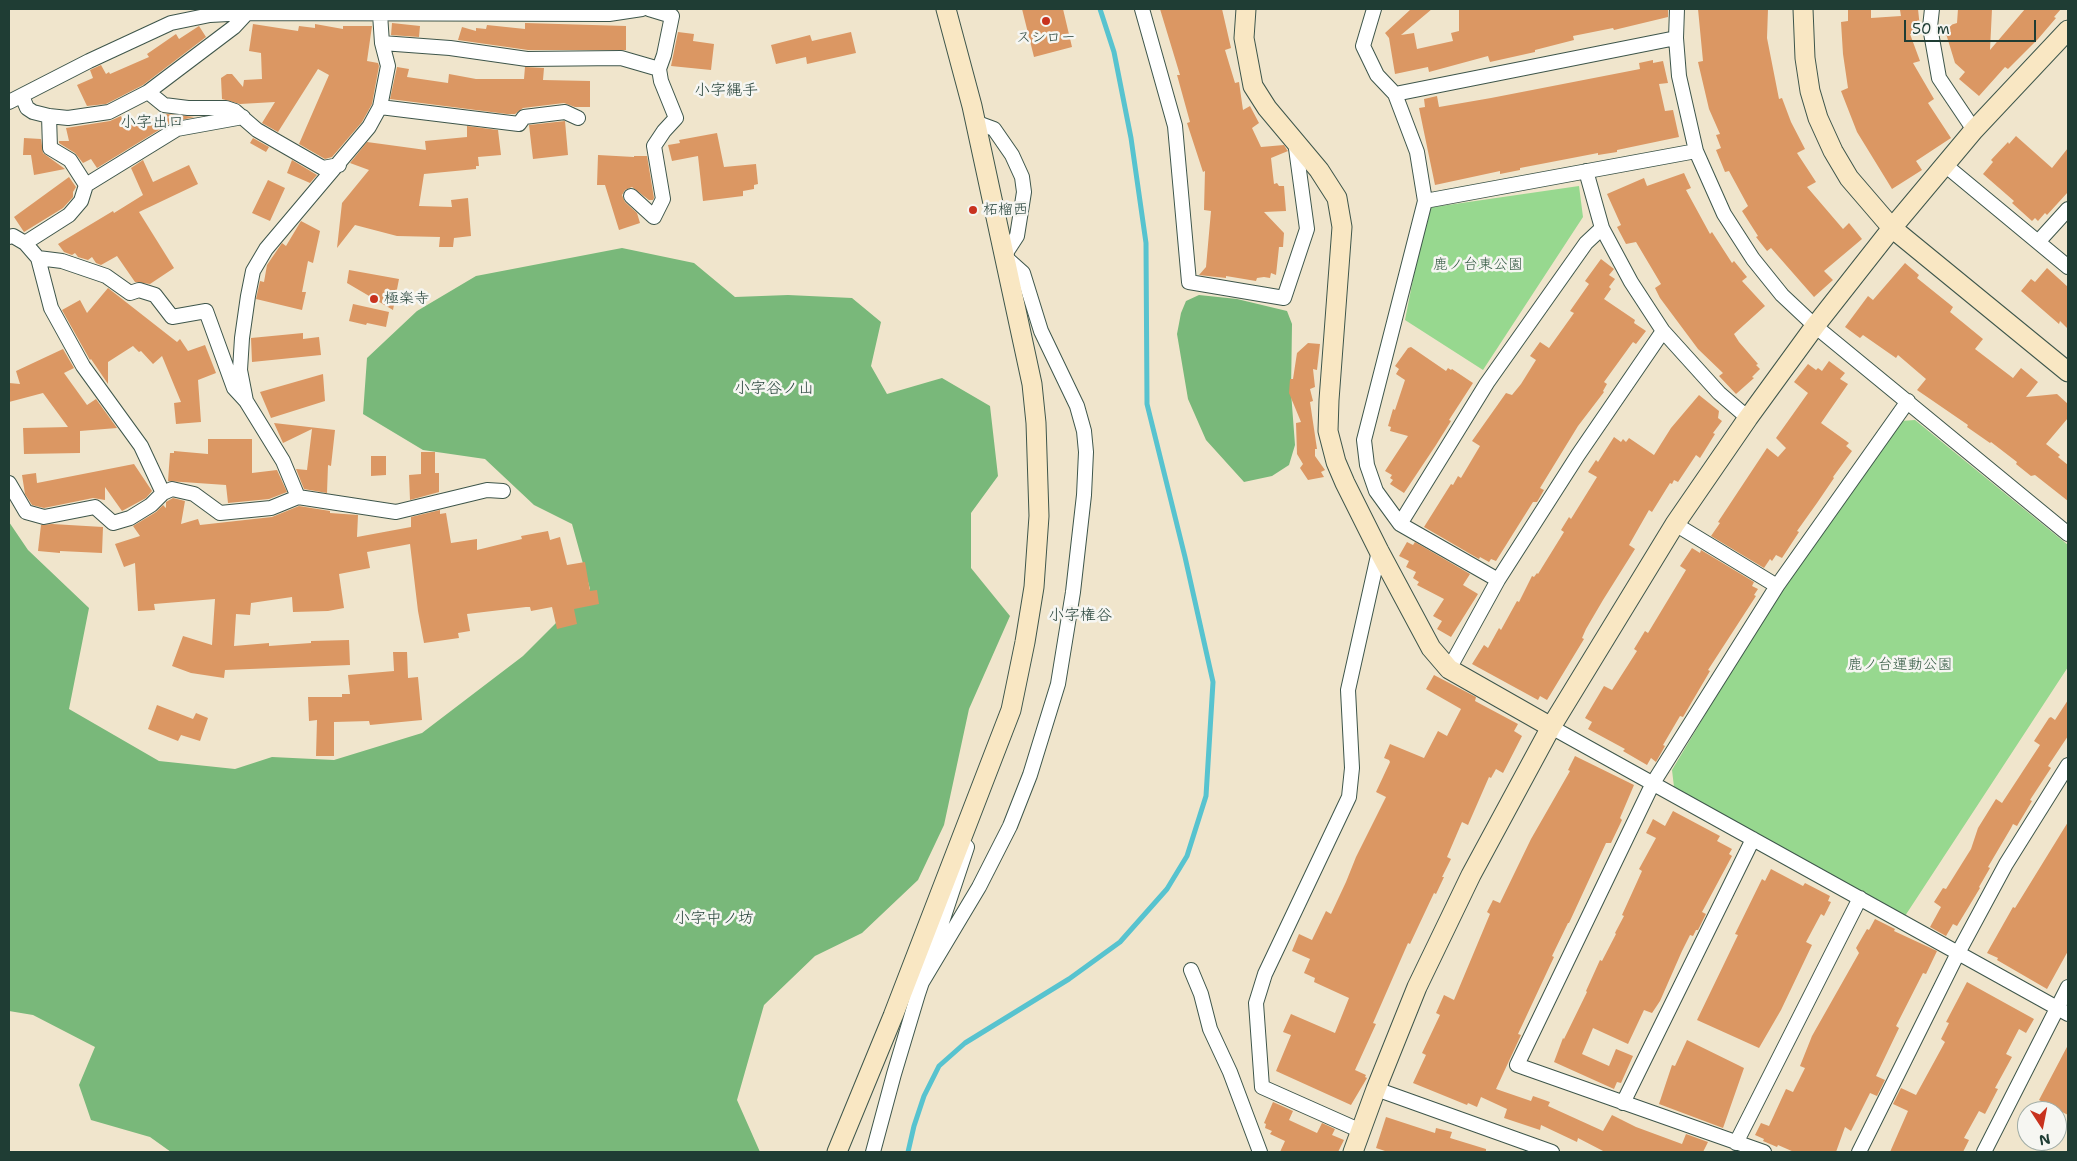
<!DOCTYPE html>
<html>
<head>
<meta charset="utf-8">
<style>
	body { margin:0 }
	#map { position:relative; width:2077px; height:1161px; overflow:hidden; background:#f0e5cc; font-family:"Shantell Sans",sans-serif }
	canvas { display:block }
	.frame { position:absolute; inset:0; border:10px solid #1f3d34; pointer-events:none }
	.north { position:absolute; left:2017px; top:1101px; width:50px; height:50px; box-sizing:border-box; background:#f6f6f2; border:1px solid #a0aca6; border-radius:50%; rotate:169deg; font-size:14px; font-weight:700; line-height:20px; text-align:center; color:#1f3d34 }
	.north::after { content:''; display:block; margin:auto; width:18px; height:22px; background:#c8321e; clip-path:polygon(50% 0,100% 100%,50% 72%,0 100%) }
	.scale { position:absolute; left:1904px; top:20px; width:132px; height:22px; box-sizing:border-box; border:2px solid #1f3d34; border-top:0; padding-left:6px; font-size:15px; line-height:18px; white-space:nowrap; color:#1f3d34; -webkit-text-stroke:4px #f6f6f2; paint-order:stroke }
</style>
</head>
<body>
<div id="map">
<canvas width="2077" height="1161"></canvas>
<div class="frame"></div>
<div class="north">N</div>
<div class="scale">50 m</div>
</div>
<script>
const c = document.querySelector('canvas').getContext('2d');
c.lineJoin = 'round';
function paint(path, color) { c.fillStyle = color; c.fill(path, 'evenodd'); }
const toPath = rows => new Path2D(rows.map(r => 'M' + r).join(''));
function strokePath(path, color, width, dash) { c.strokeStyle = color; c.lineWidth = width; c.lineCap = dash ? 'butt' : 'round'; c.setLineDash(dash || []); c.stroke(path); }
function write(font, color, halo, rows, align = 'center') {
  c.font = font + ' "Shantell Sans","Klee One",sans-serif'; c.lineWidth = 5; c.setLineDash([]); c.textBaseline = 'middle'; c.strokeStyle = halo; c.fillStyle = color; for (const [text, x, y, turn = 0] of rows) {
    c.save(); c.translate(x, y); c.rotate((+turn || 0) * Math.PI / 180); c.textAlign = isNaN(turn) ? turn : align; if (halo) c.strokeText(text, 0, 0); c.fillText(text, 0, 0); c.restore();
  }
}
const green = toPath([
	[1579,186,1583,217,1483,370,1405,320,1427,208],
	[1915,420,2068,545,2068,667,1905,916,1674,787,1672,770,1779,591,1900,421]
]);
const forest = toPath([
	[622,248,694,263,735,297,788,295,852,298,881,322,871,366,887,394,942,378,990,406,998,476,971,513,971,568,1010,616,969,709,944,825,918,880,862,933,815,956,764,1005,737,1100,760,1152,171,1152,150,1137,91,1120,79,1085,95,1047,33,1015,9,1011,9,522,28,550,89,608,69,709,159,761,235,769,272,757,334,760,422,733,523,656,590,589,572,524,534,505,485,459,423,450,363,414,367,358,417,311,476,276],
	[1199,295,1237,299,1287,311,1292,324,1291,392,1295,445,1289,465,1272,476,1244,482,1206,440,1188,399,1177,334,1181,313,1186,301]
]);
const stream = toPath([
	[908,1152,914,1126,924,1096,939,1066,965,1043,1069,979,1120,942,1167,889,1187,856,1206,796,1213,682,1185,557,1147,404,1146,243,1131,138,1114,52,1100,9]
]);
const building = toPath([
	[1022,9,1063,9,1072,47,1034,57],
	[1160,9,1222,9,1231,48,1225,50,1235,83,1239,82,1243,110,1250,106,1259,123,1252,128,1261,147,1284,145,1287,150,1288,151,1271,158,1274,184,1277,183,1279,186,1284,186,1286,211,1264,212,1284,233,1283,247,1279,247,1276,275,1271,273,1270,278,1264,277,1257,278,1256,281,1226,276,1226,278,1199,275,1206,267,1211,211,1204,210,1205,171,1203,172,1187,123,1190,122,1177,75,1180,75],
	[1411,9,1432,9,1401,35,1414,33,1417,49,1453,41,1451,33,1459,31,1459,9,1668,9,1668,17,1614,30,1613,28,1573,36,1574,40,1535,50,1535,52,1490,62,1488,56,1429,72,1428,67,1395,74,1389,38,1385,33],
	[1698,9,1768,9,1767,38,1779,99,1782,98,1791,122,1805,149,1797,153,1816,182,1807,187,1843,229,1849,223,1862,239,1824,271,1833,280,1814,297,1771,248,1767,251,1756,237,1758,236,1742,211,1748,206,1729,171,1725,172,1716,150,1721,148,1716,135,1720,134,1709,109,1698,62,1703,61],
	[1848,9,1871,9,1871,18,1901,16,1900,10,1918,9,1920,28,1916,28,1916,33,1910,34,1920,61,1913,63,1934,99,1928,103,1951,138,1916,161,1922,170,1892,189,1857,132,1841,91,1848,88,1843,54,1841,22,1848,21],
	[1958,9,1992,9,1990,50,2025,9,2061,9,2054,17,2056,18,2038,39,2008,69,2005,67,1979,96,1959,79,1965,72,1955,63,1944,27,1957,23],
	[392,23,420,26,419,37,391,35],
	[525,23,626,26,626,50,528,50,458,40,462,27,476,31,476,28,486,29,487,25,525,29],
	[253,24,298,31,299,26,315,28,315,24,343,29,343,26,372,26,367,61,378,63,379,66,372,104,362,122,332,157,325,159,299,144,329,75,318,69,278,132,262,123,275,102,240,104,222,99,221,78,227,74,232,74,243,87,244,80,262,79,261,53,249,51],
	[199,26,206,37,143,85,106,104,87,106,77,85,93,78,90,70,101,65,106,74,109,72,110,74,149,57,147,54,176,34,179,39],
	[678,32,694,34,693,41,714,44,711,70,671,66],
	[851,32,856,53,807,64,806,57,776,64,771,45,810,35,812,41],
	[1653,60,1653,63,1663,61,1668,83,1659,84,1665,111,1673,110,1679,137,1617,150,1617,152,1598,155,1598,153,1520,168,1520,170,1500,174,1500,171,1435,185,1419,108,1425,107,1424,99,1437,96,1439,107,1491,98,1640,69,1639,63],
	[397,67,409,69,407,77,448,83,449,74,476,79,524,79,525,67,544,68,543,80,590,81,590,107,575,107,564,103,523,108,515,114,507,114,390,99],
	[167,114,195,117,172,122,97,168,91,159,83,163,75,153,59,143,59,141,69,141,66,128,110,121,121,116,125,128,133,124,135,126,140,123,143,128],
	[565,121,568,155,533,159,529,125],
	[467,126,498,130,501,155,478,157,479,166,476,166,476,169,424,174,419,206,452,207,451,200,468,198,471,236,454,238,453,247,439,247,440,237,397,236,355,225,337,248,342,203,369,170,350,163,367,142,426,150,425,141,467,137],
	[717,133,724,167,756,164,758,184,754,185,754,189,743,191,743,196,703,201,698,156,672,161,668,145,680,143,679,140],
	[2016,136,2052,168,2068,148,2068,192,2047,215,2045,213,2038,221,2035,218,2032,221,2012,203,2014,201,1983,174,1993,162,1991,160,2008,142,2009,144],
	[24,138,41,139,43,153,65,169,34,175,31,155,23,155],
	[253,138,269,147,266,152,250,143],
	[598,155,634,157,634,156,647,156,654,198,653,200,649,200,632,187,625,190,622,195,625,202,637,213,640,223,619,230,605,185,597,185],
	[143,160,153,182,189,165,198,184,139,212,174,268,150,284,135,282,117,256,101,265,96,263,92,257,88,260,78,257,75,253,72,255,64,252,58,244,113,211,114,213,143,195,131,168],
	[292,160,317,175,310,183,287,173],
	[1684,173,1691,188,1686,190,1710,234,1712,232,1732,263,1734,261,1747,277,1742,281,1765,306,1734,334,1739,342,1758,364,1756,365,1760,369,1752,377,1754,378,1736,394,1719,376,1723,373,1698,349,1660,298,1655,288,1661,284,1636,242,1626,244,1617,227,1621,225,1607,194,1644,178,1647,186],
	[69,177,76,187,73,192,73,197,63,208,24,232,14,217],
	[268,180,285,188,270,221,252,213],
	[301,221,320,231,313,263,308,261,302,292,306,292,302,310,256,299,260,281,264,282,267,265,282,243,286,246],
	[1601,259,1614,269,1609,275,1615,279,1609,287,1611,289,1604,299,1635,320,1634,323,1646,331,1636,344,1633,342,1604,382,1607,384,1603,391,1604,392,1578,426,1540,488,1544,490,1537,502,1533,502,1496,561,1491,559,1489,562,1480,557,1479,559,1424,527,1451,484,1453,485,1458,476,1461,478,1480,446,1472,441,1506,393,1512,395,1521,384,1536,360,1530,356,1540,342,1549,348,1574,313,1570,311,1589,284,1585,281],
	[1905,263,1919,275,1917,278,1953,307,1950,312,1983,339,1975,349,2013,378,2021,368,2038,382,2026,397,2057,394,2068,404,2068,418,2046,444,2060,455,2058,457,2068,465,2068,501,2035,475,2031,476,2016,464,2017,462,1991,442,1990,443,1967,427,1968,425,1917,390,1926,379,1898,355,1896,358,1863,335,1860,338,1845,327,1868,296,1873,300],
	[2047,268,2068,287,2068,329,2060,321,2059,324,2021,291,2031,279,2035,282],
	[349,270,399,279,393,310,347,283],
	[108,288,177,342,180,339,188,351,205,345,216,373,198,380,201,422,176,424,174,403,181,402,162,356,153,364,141,351,139,352,133,346,108,362,108,384,91,359,90,360,62,310,80,300,87,313],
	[353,304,389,312,386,327,367,323,366,325,349,321],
	[303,333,303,339,319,337,321,355,252,362,251,338],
	[1308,343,1320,344,1317,370,1313,369,1315,387,1310,389,1313,401,1310,402,1317,449,1315,449,1315,456,1325,470,1321,472,1324,477,1308,480,1300,468,1303,464,1297,454,1296,423,1301,422,1289,393,1290,379,1293,379,1297,353],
	[1411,347,1446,371,1448,368,1451,370,1452,369,1473,383,1449,420,1451,421,1436,445,1404,493,1390,484,1393,480,1390,478,1392,475,1385,471,1408,436,1390,431,1391,427,1388,426,1393,409,1395,410,1405,380,1396,374,1399,369,1395,366,1408,348],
	[63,349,74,368,64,373,87,405,96,399,117,428,80,431,80,453,24,454,23,428,68,427,43,393,9,402,9,383,20,384,16,371],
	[1829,361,1845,373,1840,379,1848,384,1821,423,1849,443,1846,446,1852,451,1833,477,1834,478,1817,503,1797,531,1799,532,1782,558,1776,555,1772,561,1770,559,1764,568,1711,536,1720,523,1718,522,1767,448,1778,457,1786,448,1776,438,1808,393,1794,382,1808,364,1816,370,1818,368,1822,371],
	[323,374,325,401,271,418,260,392],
	[1699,395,1719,411,1718,418,1722,421,1713,433,1715,434,1700,458,1696,455,1678,482,1674,480,1672,484,1670,483,1652,512,1649,510,1629,545,1635,549,1603,600,1586,629,1582,638,1584,639,1547,700,1540,696,1538,700,1472,664,1484,645,1488,648,1499,628,1501,630,1517,601,1519,602,1532,576,1534,577,1537,573,1538,574,1564,532,1561,530,1569,517,1571,519,1597,477,1588,472,1596,460,1598,462,1614,437,1621,442,1623,439,1626,442,1629,438,1654,455,1671,428],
	[274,423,335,430,331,466,328,465,327,493,304,489,296,469,307,470,312,429,283,443],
	[208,439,252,439,252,473,277,470,287,492,269,499,228,503,226,485,168,481,170,453,174,453,174,451,208,454],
	[421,452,435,452,435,473,439,473,439,492,410,500,409,475,421,474],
	[371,456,386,456,386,475,371,476],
	[134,464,152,491,146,498,122,511,105,487,105,500,93,498,44,508,32,505,25,494,22,475,36,473,37,483],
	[173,498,185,501,181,524,198,519,200,525,272,517,299,506,330,511,330,513,358,515,357,537,411,527,411,517,440,510,440,514,446,513,451,543,477,539,477,550,522,539,521,536,548,531,550,540,560,537,567,565,585,562,590,591,597,590,599,604,574,609,577,624,557,629,552,607,531,611,530,607,526,607,467,614,470,631,458,633,459,638,424,643,418,611,410,544,367,552,370,568,339,574,344,608,328,611,293,612,292,597,251,603,250,615,236,614,234,646,269,643,269,646,311,643,311,641,349,640,350,665,225,670,224,678,191,673,172,666,183,636,212,645,215,599,154,604,155,610,138,611,135,563,124,567,115,544,140,536,133,526,156,512,163,505,166,508,166,502],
	[52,524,103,527,102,553,60,551,60,553,38,551,41,525],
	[1407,542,1413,545,1415,542,1470,574,1463,585,1478,594,1451,637,1437,629,1442,621,1433,616,1444,599,1417,585,1419,582,1413,578,1416,572,1406,567,1409,561,1399,556],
	[1692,548,1700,553,1701,550,1754,582,1752,586,1758,589,1754,595,1756,596,1708,670,1710,671,1683,717,1680,716,1663,745,1665,746,1656,762,1651,758,1647,765,1623,751,1625,749,1588,729,1592,722,1585,718,1604,686,1612,690,1637,651,1634,649,1645,631,1648,633,1686,570,1680,566],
	[393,652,407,652,408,678,418,677,422,720,370,725,369,721,334,722,334,756,316,756,317,720,309,721,308,697,342,697,342,694,350,694,348,675,394,671],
	[1434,675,1476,697,1475,701,1518,724,1514,731,1522,736,1503,773,1496,769,1491,778,1489,777,1468,825,1462,822,1447,857,1451,859,1442,877,1444,877,1436,894,1434,893,1410,944,1408,943,1373,1023,1376,1024,1355,1070,1366,1075,1365,1077,1367,1078,1351,1105,1276,1071,1291,1035,1283,1032,1291,1014,1335,1033,1349,998,1314,982,1315,978,1304,973,1310,959,1292,951,1299,934,1312,940,1326,911,1331,914,1346,882,1356,857,1386,797,1376,792,1390,762,1389,760,1384,758,1390,744,1424,758,1438,731,1447,736,1461,709,1426,689],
	[2068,700,2068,736,2048,766,2051,768,2030,800,2032,801,2017,826,2013,824,2011,828,1988,867,1990,868,1979,887,1980,888,1957,926,1953,924,1946,936,1930,927,1941,907,1934,902,1943,888,1946,889,1971,849,1978,828,1996,799,2002,803,2040,745,2034,741,2049,718,2051,717,2055,720],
	[157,705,193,719,196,713,208,718,200,741,181,735,178,741,148,729],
	[1575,756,1634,785,1620,818,1622,820,1611,843,1606,843,1569,923,1568,923,1552,956,1554,957,1518,1034,1521,1035,1496,1089,1531,1101,1533,1096,1550,1102,1548,1106,1603,1131,1612,1115,1636,1127,1682,1144,1686,1134,1708,1142,1703,1152,1605,1152,1578,1138,1577,1142,1541,1125,1540,1130,1504,1118,1507,1109,1481,1097,1477,1107,1468,1103,1467,1105,1413,1083,1426,1055,1422,1053,1440,1015,1436,1013,1444,995,1454,1000,1490,914,1487,912,1493,900,1500,903,1531,839,1570,771,1568,770],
	[1673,811,1720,836,1717,841,1732,849,1729,854,1732,856,1702,912,1706,914,1698,930,1696,930,1693,936,1690,935,1682,951,1660,1001,1652,1013,1644,1010,1628,1044,1593,1028,1582,1054,1609,1066,1616,1049,1633,1056,1621,1083,1617,1082,1614,1089,1554,1062,1563,1038,1564,1039,1587,992,1586,991,1600,960,1602,961,1616,934,1615,933,1624,916,1622,915,1642,871,1639,869,1656,838,1646,833,1653,819,1665,826],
	[2068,822,2068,951,2047,989,1997,960,1998,958,1987,953,2013,907,2015,908],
	[1771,869,1803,886,1805,883,1830,896,1828,901,1831,902,1824,916,1821,914,1806,942,1812,945,1781,1010,1759,1048,1697,1020,1738,935,1735,934,1762,879,1765,881],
	[1875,919,1895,929,1894,931,1937,951,1926,974,1923,973,1896,1026,1899,1028,1876,1076,1885,1080,1877,1096,1870,1093,1851,1131,1845,1127,1836,1152,1794,1152,1778,1145,1777,1147,1763,1141,1764,1139,1755,1135,1761,1123,1769,1126,1786,1089,1793,1092,1805,1068,1800,1066,1812,1036,1859,953,1856,948,1867,929,1869,930],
	[1967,982,2034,1019,2026,1033,2019,1029,2006,1054,2012,1057,1995,1088,1998,1089,1985,1114,1979,1111,1964,1138,1969,1140,1963,1152,1890,1152,1908,1111,1893,1104,1901,1088,1916,1095,1945,1042,1941,1039,1949,1023,1946,1022],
	[1687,1040,1744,1068,1723,1128,1659,1104,1672,1065,1675,1066],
	[2068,1045,2068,1115,2039,1100],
	[1273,1102,1293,1111,1289,1120,1317,1133,1322,1123,1335,1129,1332,1135,1344,1140,1338,1152,1280,1152,1285,1141,1270,1134,1272,1131,1265,1128,1266,1124,1264,1123],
	[1386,1117,1435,1133,1436,1128,1452,1132,1450,1138,1486,1149,1486,1152,1388,1152,1376,1148]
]);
const street = toPath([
	[1142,9,1175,126,1189,282,1284,298,1307,229,1295,141],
	[1374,9,1363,46,1377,75,1395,94,1417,152,1425,201,1364,440,1367,465,1376,491,1400,524,1498,580],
	[1677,9,1676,38,1679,76,1696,151,1724,214,1753,259,1782,295,1815,326,2068,534],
	[1932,9,1930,27,1939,78,1974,130],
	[382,43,450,48,527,59,621,58,659,69,664,55,672,16,649,9],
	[148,92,164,105,188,108,226,108,235,111,257,130,323,168,339,165],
	[1395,94,1676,38],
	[22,96,27,108,33,112,49,116,68,118,109,112,148,92,234,27,247,13],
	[9,102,89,61,171,23,210,15,247,13,609,14,642,9],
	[380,107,519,124,524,117,565,112,578,118],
	[49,116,50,148,70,160,86,185],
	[1945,165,2068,267],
	[1586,171,1602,228,1631,282,1663,331,1719,393,1748,418],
	[631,196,654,217,663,199,654,146,664,131,676,118,661,81,659,69],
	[1425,201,1696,151],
	[9,237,13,236,25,243,38,258,51,308,83,366,141,446,163,493,172,489,194,494,220,513,271,508,298,497,396,512,487,490,503,491],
	[2038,242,2068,209],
	[25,243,69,215,81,201,86,185,177,129,243,117],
	[38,258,62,261,106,276,130,293,139,290,155,295,172,317,206,311,234,388,246,401],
	[9,483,26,512,44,517,95,507,113,523,130,518,151,505,163,493],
	[298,497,283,461,246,401,240,370,242,338,248,296,253,271,266,249,369,127,380,107,388,66,382,43,380,14],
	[1400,524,1487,383,1586,243,1602,228],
	[1675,524,1777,586],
	[1449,669,1498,580,1578,455,1663,331],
	[1551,727,2068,1014],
	[1191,970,1201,994,1210,1029,1230,1072,1260,1152],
	[921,984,979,887,1010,826,1030,775,1058,684,1073,592,1084,495,1086,452,1084,431,1077,406,1041,331,1023,273,1004,256,1017,236,1024,192,1022,177,1012,155,994,129,975,122],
	[1376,1089,1552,1152],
	[1623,1103,1753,839],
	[1361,1131,1262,1087,1256,1003,1265,974,1349,797,1352,768,1348,690,1379,551],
	[1736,1143,1860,898],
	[873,1152,894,1074,918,994,967,847],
	[1764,1152,1517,1065,1653,783,1777,586,1908,401],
	[1859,1152,1958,953,2006,864,2068,765],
	[1984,1152,2068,987]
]);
const secondary = toPath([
	[1246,9,1244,38,1253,86,1267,108,1319,170,1337,198,1342,227,1329,400,1328,431,1336,462,1345,483,1379,551,1431,648,1449,669,1551,727],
	[1803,9,1805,58,1810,91,1818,118,1833,151,1849,178,1892,228,2068,372],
	[837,1152,893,1016,1011,710,1025,642,1034,587,1039,516,1036,423,1032,384,972,106,946,9],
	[1353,1152,1376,1089,1417,987,1471,875,1551,727,1675,524,1748,418,1815,326,1892,228,1974,130,2068,30]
]);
const markers = [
	[1046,21,5,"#c8321e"],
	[973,210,5,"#c8321e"],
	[374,299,5,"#c8321e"]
];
const poiNames = [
	["スシロー",1046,38,"center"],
	["柘榴西",983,210],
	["極楽寺",384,299]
];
const parkNames = [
	["鹿ノ台東公園",1478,265],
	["鹿ノ台運動公園",1900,665]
];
const neighbourhoodNames = [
	["小字縄手",726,91],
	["小字出口",152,123],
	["小字谷ノ山",774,389],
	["小字権谷",1080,616],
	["小字中ノ坊",714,919]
];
paint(green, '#97d88f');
paint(forest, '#79b87a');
strokePath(stream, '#57c3cf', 5);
paint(building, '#db9763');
strokePath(street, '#3e564b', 16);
strokePath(secondary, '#3e564b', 21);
strokePath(street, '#fff', 14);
strokePath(secondary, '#f9e7c3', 19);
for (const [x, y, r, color] of markers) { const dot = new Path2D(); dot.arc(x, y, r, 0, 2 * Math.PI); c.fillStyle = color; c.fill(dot); strokePath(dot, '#f6f6f2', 2); }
write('15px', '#1f3d34', '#f6f6f2', poiNames, 'left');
write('15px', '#375c46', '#f6f6f2', parkNames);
write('16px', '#1f3d34', '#f6f6f2', neighbourhoodNames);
</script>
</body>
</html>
